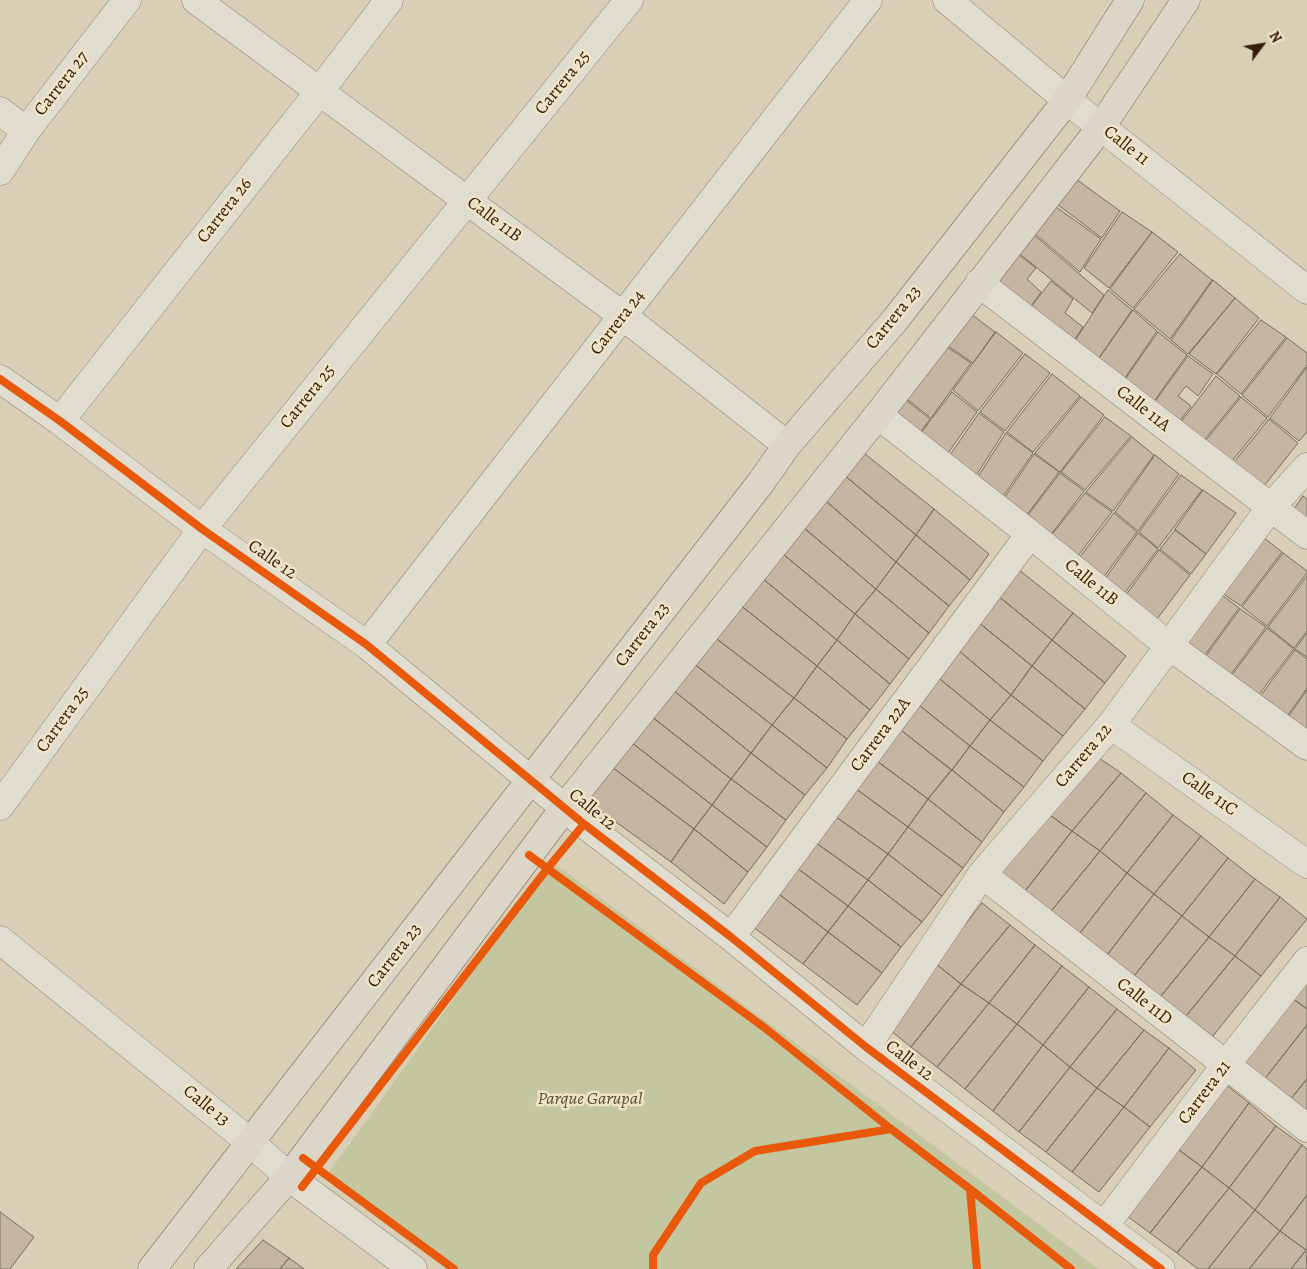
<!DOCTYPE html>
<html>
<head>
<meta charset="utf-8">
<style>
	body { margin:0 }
	#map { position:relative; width:1307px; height:1269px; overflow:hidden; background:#d8cfb6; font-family:Alegreya,serif }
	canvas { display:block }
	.north { position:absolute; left:1237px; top:20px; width:50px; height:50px; -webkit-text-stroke:4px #efe4c6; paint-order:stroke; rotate:59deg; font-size:14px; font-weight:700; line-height:20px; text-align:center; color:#361d08 }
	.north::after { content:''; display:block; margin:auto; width:18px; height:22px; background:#361d08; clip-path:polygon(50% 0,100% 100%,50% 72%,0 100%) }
</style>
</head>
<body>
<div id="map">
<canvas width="1307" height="1269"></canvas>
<div class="north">N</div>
</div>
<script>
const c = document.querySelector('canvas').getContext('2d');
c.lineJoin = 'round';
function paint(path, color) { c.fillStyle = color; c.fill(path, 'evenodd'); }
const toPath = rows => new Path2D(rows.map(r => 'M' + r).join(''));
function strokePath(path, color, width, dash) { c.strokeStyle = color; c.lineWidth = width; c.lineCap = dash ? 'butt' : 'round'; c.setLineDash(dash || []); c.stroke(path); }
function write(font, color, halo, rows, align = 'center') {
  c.font = font + ' Alegreya,serif'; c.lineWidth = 5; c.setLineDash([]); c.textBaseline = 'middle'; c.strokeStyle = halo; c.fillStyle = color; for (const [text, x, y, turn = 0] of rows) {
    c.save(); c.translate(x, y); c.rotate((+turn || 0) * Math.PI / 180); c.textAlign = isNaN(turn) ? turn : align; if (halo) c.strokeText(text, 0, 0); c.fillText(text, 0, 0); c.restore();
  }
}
const green = toPath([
	[552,862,1099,1269,446,1269,325,1178]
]);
const building = toPath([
	[1076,179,1120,211,1102,238,1057,204,1076,179],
	[1056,207,1101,239,1080,272,1035,234,1056,207],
	[1122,212,1152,232,1109,288,1084,268,1122,212],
	[1152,232,1178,252,1133,308,1110,289,1152,232],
	[1034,235,1104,295,1092,313,1020,254,1034,235],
	[1180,254,1212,280,1170,339,1134,309,1180,254],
	[1019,255,1036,268,1027,279,1041,292,1024,316,992,291,1019,255],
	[1213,280,1235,298,1188,354,1171,340,1213,280],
	[1051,281,1073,299,1065,313,1083,327,1068,349,1024,316,1051,281],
	[1108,290,1132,310,1092,368,1069,350,1108,290],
	[1235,298,1259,318,1216,374,1189,354,1235,298],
	[1133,310,1157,331,1118,388,1092,368,1133,310],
	[971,314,995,332,973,363,948,346,971,314],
	[1261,320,1286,337,1241,394,1217,374,1261,320],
	[996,332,1023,353,978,411,953,390,996,332],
	[1158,332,1187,355,1147,411,1119,388,1158,332],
	[1287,338,1307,353,1307,365,1268,417,1242,395,1287,338],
	[947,347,971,363,931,418,907,399,947,347],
	[1025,354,1050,373,1005,431,980,412,1025,354],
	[1188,356,1213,374,1198,396,1186,386,1178,396,1191,406,1173,430,1148,411,1188,356],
	[1307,367,1307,432,1299,441,1270,418,1307,367],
	[1052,374,1080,396,1033,452,1007,432,1052,374],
	[1216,376,1240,396,1197,449,1174,431,1216,376],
	[952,392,977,412,941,463,914,442,952,392],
	[1081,397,1104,415,1060,472,1035,453,1081,397],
	[1241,397,1267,418,1224,471,1198,450,1241,397],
	[906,400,930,419,914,441,889,422,906,400],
	[979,413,1004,432,970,485,943,465,979,413],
	[1105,417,1131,436,1085,490,1061,472,1105,417],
	[1269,419,1298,443,1256,496,1226,472,1269,419],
	[1006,433,1033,453,997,505,972,486,1006,433],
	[1132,437,1154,455,1113,511,1086,492,1132,437],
	[855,446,934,509,916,535,838,470,855,446],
	[1034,454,1059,472,1020,524,998,507,1034,454],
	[1155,455,1179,474,1138,531,1115,512,1155,455],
	[838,470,916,535,896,562,819,495,838,470],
	[1060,473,1084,491,1046,541,1021,524,1060,473],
	[1181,475,1202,490,1158,548,1139,532,1181,475],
	[1203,490,1236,513,1206,554,1175,529,1203,490],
	[1085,493,1112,512,1073,562,1046,542,1085,493],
	[819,495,896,562,876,589,797,522,819,495],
	[1303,496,1307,499,1307,523,1292,512,1303,496],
	[934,509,989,554,970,580,916,535,934,509],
	[1114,513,1137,532,1100,582,1075,563,1114,513],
	[797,522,876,589,855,614,777,549,797,522],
	[1175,530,1206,554,1191,574,1160,549,1175,530],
	[1255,531,1282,552,1241,606,1215,588,1255,531],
	[1138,533,1158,549,1121,598,1102,583,1138,533],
	[916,535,970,580,949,606,896,562,916,535],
	[777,549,855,614,837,640,757,574,777,549],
	[1159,550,1190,575,1154,623,1123,599,1159,550],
	[1283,553,1307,571,1307,573,1267,626,1242,607,1283,553],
	[896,562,949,606,929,633,876,589,896,562],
	[1018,569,1073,613,1052,640,997,595,1018,569],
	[757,574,837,640,817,666,735,601,757,574],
	[1307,576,1307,631,1294,648,1268,627,1307,576],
	[876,589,929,633,909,659,855,614,876,589],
	[1214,589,1239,608,1199,663,1175,645,1214,589],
	[997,595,1052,640,1032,666,978,622,997,595],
	[735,601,817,666,794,698,709,633,735,601],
	[1240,609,1266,627,1225,682,1200,664,1240,609],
	[1073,613,1126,656,1105,683,1052,640,1073,613],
	[855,614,909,659,890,684,837,640,855,614],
	[978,622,1032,666,1011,695,957,649,978,622],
	[1267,628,1294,649,1253,702,1226,683,1267,628],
	[709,633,794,698,772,725,688,659,709,633],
	[1307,633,1307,657,1295,649,1307,633],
	[837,640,890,684,870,710,817,666,837,640],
	[1052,640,1105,683,1085,709,1032,666,1052,640],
	[957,649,1011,695,990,720,935,675,957,649],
	[1295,650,1307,659,1307,688,1283,722,1255,703,1295,650],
	[688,659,772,725,751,753,668,686,688,659],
	[817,666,870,710,847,739,794,698,817,666],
	[1032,666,1085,709,1063,736,1011,695,1032,666],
	[935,675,990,720,970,746,915,702,935,675],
	[668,686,751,753,731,779,647,713,668,686],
	[1307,690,1307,739,1284,723,1307,690],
	[1011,695,1063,736,1043,761,990,720,1011,695],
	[794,698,847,739,827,768,772,725,794,698],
	[915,702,970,746,952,770,897,727,915,702],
	[647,713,731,779,712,805,627,739,647,713],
	[990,720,1043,761,1024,787,970,746,990,720],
	[772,725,827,768,805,795,751,753,772,725],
	[897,727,951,770,928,799,873,758,897,727],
	[627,739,712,805,694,829,608,764,627,739],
	[970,746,1024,787,1004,812,952,770,970,746],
	[751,753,805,795,786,820,731,779,751,753],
	[1093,754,1121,773,1072,831,1047,813,1093,754],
	[873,758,928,799,908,827,852,786,873,758],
	[608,764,694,829,671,862,583,798,608,764],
	[952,770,1004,812,982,842,928,799,952,770],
	[1121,773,1146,793,1100,851,1072,831,1121,773],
	[731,779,786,820,767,847,712,805,731,779],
	[852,786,908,827,888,854,832,814,852,786],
	[1146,793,1173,815,1127,873,1100,851,1146,793],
	[928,799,982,842,963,868,908,827,928,799],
	[712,805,767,847,748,872,694,829,712,805],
	[1047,813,1072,831,1022,895,996,876,1047,813],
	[832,814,888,854,868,880,812,840,832,814],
	[1173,815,1201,836,1154,894,1127,873,1173,815],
	[908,827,963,868,942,896,888,854,908,827],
	[694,829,748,872,724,904,671,862,694,829],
	[1072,831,1100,851,1048,915,1022,895,1072,831],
	[1201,836,1228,858,1182,916,1154,894,1201,836],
	[812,840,868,880,848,906,793,865,812,840],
	[1100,851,1127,873,1076,938,1048,915,1100,851],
	[888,854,942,896,922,922,868,880,888,854],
	[1228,858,1255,879,1209,937,1182,916,1228,858],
	[793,865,848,906,828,932,775,891,793,865],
	[1127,873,1154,894,1104,959,1076,938,1127,873],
	[1255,879,1280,897,1235,956,1209,937,1255,879],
	[868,880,922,922,901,947,848,906,868,880],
	[775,891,828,932,803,964,749,924,775,891],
	[1154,894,1182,916,1130,981,1104,959,1154,894],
	[1280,897,1307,919,1261,976,1235,956,1280,897],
	[982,903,1010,925,961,984,935,963,982,903],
	[848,906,901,947,882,973,828,932,848,906],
	[1182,916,1209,937,1157,1001,1130,981,1182,916],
	[1010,925,1035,945,989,1003,961,984,1010,925],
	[828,932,882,973,857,1005,803,964,828,932],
	[1209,937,1235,956,1182,1021,1157,1001,1209,937],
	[1035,945,1062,966,1017,1024,989,1003,1035,945],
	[1235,956,1261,976,1209,1041,1182,1021,1235,956],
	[935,963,961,984,911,1047,885,1026,935,963],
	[1062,966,1089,987,1043,1045,1017,1024,1062,966],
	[1307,970,1307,1009,1288,995,1307,970],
	[961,984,989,1003,937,1067,911,1047,961,984],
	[1089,987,1117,1009,1070,1067,1043,1045,1089,987],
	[1288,995,1307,1009,1307,1025,1263,1081,1236,1062,1288,995],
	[989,1003,1017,1024,965,1089,937,1067,989,1003],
	[1117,1009,1144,1030,1097,1088,1070,1067,1117,1009],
	[1017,1024,1043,1045,993,1111,965,1089,1017,1024],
	[1307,1025,1307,1079,1289,1101,1263,1081,1307,1025],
	[1144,1030,1169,1048,1124,1107,1097,1088,1144,1030],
	[1043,1045,1070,1067,1019,1132,993,1111,1043,1045],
	[1169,1048,1196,1070,1150,1127,1124,1107,1169,1048],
	[1070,1067,1097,1088,1046,1152,1019,1132,1070,1067],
	[1307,1079,1307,1114,1289,1101,1307,1079],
	[1224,1083,1249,1103,1202,1167,1175,1147,1224,1083],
	[1097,1088,1124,1107,1072,1172,1046,1152,1097,1088],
	[1249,1103,1276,1126,1229,1188,1202,1167,1249,1103],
	[1124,1107,1150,1127,1099,1192,1072,1172,1124,1107],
	[1276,1126,1302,1145,1255,1210,1229,1188,1276,1126],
	[1302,1145,1307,1149,1307,1195,1280,1231,1255,1210,1302,1145],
	[1175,1147,1202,1167,1150,1233,1123,1213,1175,1147],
	[1202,1167,1229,1188,1177,1253,1150,1233,1202,1167],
	[1229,1188,1255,1210,1208,1269,1198,1269,1177,1253,1229,1188],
	[1307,1195,1307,1249,1306,1250,1280,1231,1307,1195],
	[1255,1210,1280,1231,1249,1269,1208,1269,1255,1210],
	[0,1212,34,1237,10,1269,0,1269,0,1212],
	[1280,1231,1306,1250,1291,1269,1249,1269,1280,1231],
	[263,1240,289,1258,280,1269,236,1269,263,1240],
	[1306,1250,1307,1269,1291,1269,1306,1250],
	[289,1258,304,1269,280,1269,289,1258]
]);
const minor = toPath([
	[196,0,623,316,787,445],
	[947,0,1067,100,1307,290],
	[0,111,26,131],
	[0,171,26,131,127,0],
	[979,283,1307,535],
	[0,379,60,421,202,529,367,645,584,824,731,937,866,1047,1161,1269],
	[878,415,1030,534,1168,645,1307,746],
	[60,421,319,92,389,0],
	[367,645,868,0],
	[1111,725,1307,864],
	[0,806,202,529,629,0],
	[982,874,1307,1128],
	[731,937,1030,534],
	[0,940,250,1142,289,1177,413,1269],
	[866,1047,982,874,1111,725,1270,508,1307,467],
	[1104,1226,1225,1066,1307,961]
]);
const major = toPath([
	[152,1269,762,481,787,445,895,320,1067,100,1130,0],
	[208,1269,289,1177,565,807,878,415,1101,127,1186,0]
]);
const cycleway = toPath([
	[0,379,60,421,202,529,367,645,584,824,731,937,866,1047,1161,1269],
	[529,855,765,1028,891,1129,970,1189,977,1269],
	[303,1158,454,1269],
	[302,1187,547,869,584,824],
	[970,1189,1071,1269],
	[653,1269,653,1255,701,1183,755,1151,891,1129]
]);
const streetNames = [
	["Carrera 25",563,83,-51],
	["Carrera 27",62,84,-52],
	["Calle 11",1126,146,38],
	["Carrera 26",225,211,-52],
	["Calle 11B",494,220,37],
	["Carrera 23",894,318,-51],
	["Carrera 24",618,323,-52],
	["Carrera 25",308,397,-51],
	["Calle 11A",1143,409,38],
	["Calle 12",272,560,35],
	["Calle 11B",1091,583,39],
	["Carrera 23",643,635,-52],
	["Carrera 25",63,720,-54],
	["Carrera 22A",881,735,-53],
	["Carrera 22",1084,756,-50],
	["Calle 11C",1209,794,35],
	["Calle 12",592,810,39],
	["Carrera 23",395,956,-52],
	["Calle 11D",1144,1002,38],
	["Calle 12",909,1061,37],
	["Carrera 21",1205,1093,-53],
	["Calle 13",206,1106,39]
];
const parkNames = [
	["Parque Garupal",590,1100]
];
paint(green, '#c3c69e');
paint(building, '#c5b5a2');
strokePath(building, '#776e5f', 1);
strokePath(minor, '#8e8675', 29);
strokePath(major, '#776e5f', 29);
strokePath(minor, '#e0dccf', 28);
strokePath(major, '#dbd6c7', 28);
strokePath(cycleway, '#e8590c', 8);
write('18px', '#361d08', '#efe4c6', streetNames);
write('italic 18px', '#5b4d2f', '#efe4c6', parkNames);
</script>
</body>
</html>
